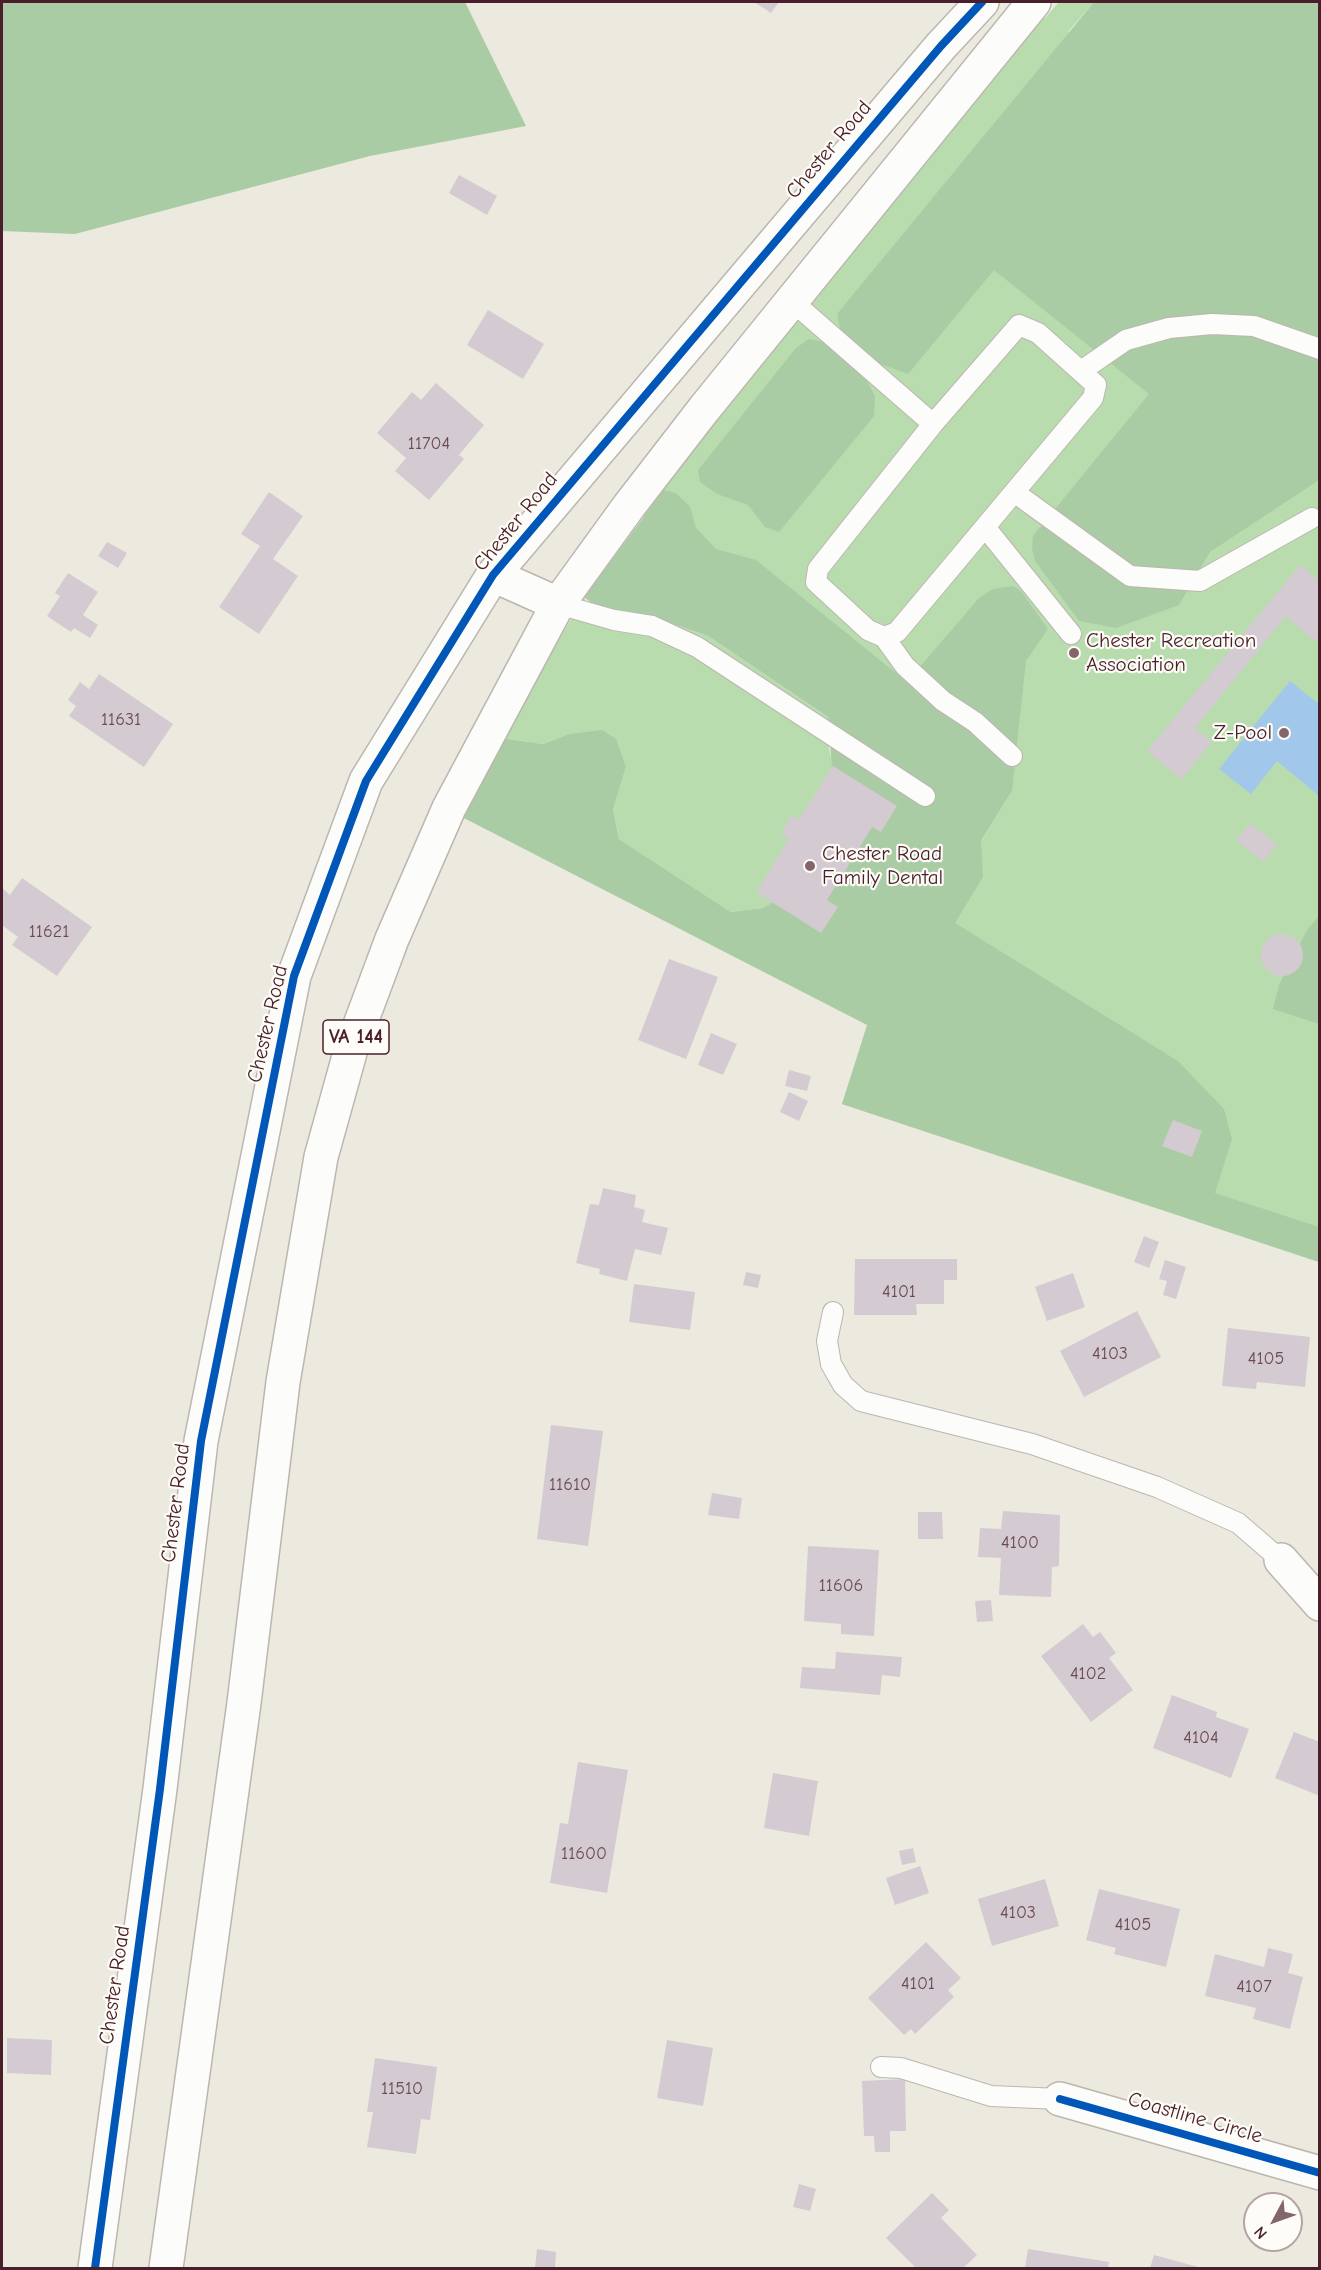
<!DOCTYPE html>
<html>
<head>
<meta charset="utf-8">
<style>
	body { margin:0 }
	#map { position:relative; width:1321px; height:2270px; overflow:hidden; background:#eceade; font-family:"Comic Neue",sans-serif }
	canvas { display:block }
	.frame { position:absolute; inset:0; border:3px solid #4a1f2b; pointer-events:none }
	.north { position:absolute; left:1243px; top:2192px; width:60px; height:60px; box-sizing:border-box; background:#fdfcf7; border:2px solid #b5a4a5; border-radius:50%; rotate:229deg; font-size:16px; font-weight:700; line-height:24px; text-align:center; color:#4a1f2b }
	.north::after { content:''; display:block; margin:auto; width:21px; height:27px; background:#83666a; clip-path:polygon(50% 0,100% 100%,50% 72%,0 100%) }
</style>
</head>
<body>
<div id="map">
<canvas width="1321" height="2270"></canvas>
<div class="frame"></div>
<div class="north">N</div>
</div>
<script>
const c = document.querySelector('canvas').getContext('2d');
c.lineJoin = 'round';
function paint(path, color) { c.fillStyle = color; c.fill(path, 'evenodd'); }
const toPath = rows => new Path2D(rows.map(r => 'M' + r).join(''));
function strokePath(path, color, width, dash) { c.strokeStyle = color; c.lineWidth = width; c.lineCap = dash ? 'butt' : 'round'; c.setLineDash(dash || []); c.stroke(path); }
function write(font, color, halo, rows, align = 'center') {
  c.font = font + ' "Comic Neue",sans-serif'; c.lineWidth = 4.5; c.setLineDash([]); c.textBaseline = 'middle'; c.strokeStyle = halo; c.fillStyle = color; for (const [text, x, y, turn = 0] of rows) {
    c.save(); c.translate(x, y); c.rotate((+turn || 0) * Math.PI / 180); c.textAlign = isNaN(turn) ? turn : align; if (halo) c.strokeText(text, 0, 0); c.fillText(text, 0, 0); c.restore();
  }
}
const green = toPath([
	[1059,2,1094,2,1068,32,1319,195,1319,1262,842,1104,868,1025,1012,791,632,507,1032,10,1045,18],
	[584,597,586,602,652,617,708,636,828,717,829,748,833,766,789,894,762,908,731,912,619,839,613,810,626,767,569,734,543,744,501,738]
]);
const forest = toPath([
	[2,2,465,2,526,126,370,156,75,234,2,231],
	[1094,2,1319,2,1319,480,1210,552,1179,605,1116,628,1079,621,1035,561,1032,549,1033,536,1149,394,994,270,908,374,880,364,840,329,837,314],
	[809,339,825,342,867,381,875,396,874,416,779,532,765,527,748,505,717,494,700,482,698,470,796,348],
	[664,490,676,493,690,507,696,528,716,549,756,560,907,682,979,598,993,589,1013,586,1021,591,1048,629,1026,661,1012,791,981,841,983,877,955,923,1178,1061,1224,1109,1232,1139,1215,1193,1319,1227,1319,1262,842,1104,867,1025,458,815,501,738,543,744,569,734,602,730,616,739,626,767,613,810,619,839,731,912,762,908,789,894,839,856,828,717,708,636,652,617,594,605,584,597],
	[1319,916,1319,1024,1273,1009,1279,985,1307,930]
]);
const water = toPath([
	[1290,681,1319,704,1319,796,1277,761,1251,794,1219,769]
]);
const building = toPath([
	[754,2,779,2,771,13],
	[459,175,497,196,487,215,449,193],
	[488,310,544,344,523,379,467,345],
	[436,383,484,425,459,455,464,459,429,500,395,471,406,458,377,433,412,392,421,400],
	[269,492,303,516,273,559,298,576,259,634,219,607,260,546,241,534],
	[107,542,127,553,118,568,98,556],
	[1300,565,1320,582,1320,635,1315,641,1286,616,1195,728,1212,742,1181,779,1147,751],
	[68,573,98,592,83,615,98,625,90,638,74,628,71,632,47,616,60,596,55,593],
	[99,674,173,724,144,767,69,716,76,706,68,700,80,682,89,689],
	[833,766,897,806,881,832,872,827,827,900,838,907,821,933,756,892,789,839,781,833,792,815,799,819],
	[1250,823,1277,845,1263,862,1236,840],
	[22,878,92,927,57,976,12,945,18,937,2,925,2,888,10,895],
	'1261 955a21 21 0 1 1 42 0a21 21 0 1 1-42 0Z',
	[669,959,718,977,686,1059,638,1040],
	[711,1033,737,1044,723,1075,698,1065],
	[789,1070,811,1076,807,1091,785,1086],
	[789,1092,808,1101,799,1121,780,1112],
	[1173,1120,1202,1131,1192,1157,1162,1146],
	[603,1188,636,1195,634,1207,645,1210,642,1222,668,1228,661,1255,635,1249,627,1281,599,1274,600,1269,576,1263,590,1204,599,1205],
	[1144,1236,1159,1242,1149,1268,1134,1262],
	[855,1259,957,1259,957,1280,944,1280,944,1304,916,1304,917,1315,854,1315],
	[1165,1260,1186,1267,1176,1299,1163,1295,1167,1281,1159,1279],
	[746,1272,761,1275,758,1288,743,1285],
	[1073,1273,1085,1307,1047,1321,1035,1287],
	[634,1284,695,1292,690,1330,629,1322],
	[1137,1311,1161,1357,1084,1397,1060,1351],
	[1228,1328,1310,1337,1305,1387,1257,1382,1256,1389,1222,1386],
	[551,1425,603,1431,588,1546,537,1539],
	[712,1493,742,1498,739,1519,708,1515],
	[1003,1511,1060,1515,1059,1566,1052,1567,1051,1597,999,1595,1001,1558,978,1557,980,1528,1001,1529],
	[918,1512,942,1512,943,1539,918,1539],
	[808,1546,879,1550,874,1636,841,1634,841,1624,804,1621],
	[991,1600,993,1621,977,1622,975,1601],
	[1083,1624,1093,1637,1100,1632,1116,1653,1109,1658,1133,1690,1091,1722,1041,1656],
	[836,1652,902,1657,900,1677,882,1675,880,1695,800,1688,802,1667,835,1669],
	[1172,1695,1217,1712,1216,1717,1249,1729,1231,1778,1153,1748],
	[1294,1732,1320,1742,1320,1796,1275,1778],
	[578,1762,628,1770,607,1893,550,1883,560,1823,568,1824],
	[773,1773,818,1781,809,1836,764,1828],
	[913,1848,916,1862,902,1865,899,1851],
	[920,1866,929,1893,895,1905,886,1878],
	[1045,1879,1059,1926,992,1946,978,1899],
	[1099,1889,1180,1909,1166,1967,1114,1954,1116,1948,1086,1940],
	[926,1942,961,1978,948,1990,954,1997,915,2034,911,2029,904,2035,868,1998],
	[1268,1948,1293,1954,1288,1973,1303,1977,1290,2029,1253,2019,1256,2008,1205,1996,1215,1954,1264,1967],
	[7,2038,52,2040,51,2075,7,2073],
	[667,2040,713,2048,703,2106,657,2098],
	[375,2058,437,2067,430,2120,421,2119,416,2154,367,2147,373,2112,367,2112],
	[905,2079,906,2131,890,2131,890,2152,875,2152,874,2136,864,2136,862,2081],
	[799,2184,816,2189,810,2211,793,2207],
	[932,2193,949,2210,941,2218,977,2255,963,2268,916,2268,886,2238],
	[537,2249,556,2252,555,2268,535,2268],
	[1028,2249,1109,2262,1108,2268,1025,2268],
	[1154,2255,1202,2268,1150,2268]
]);
const lane = toPath([
	[793,302,933,424],
	[1019,325,1038,333,1096,385,1093,398,897,632,884,637,868,630,816,582,818,569,933,424,1019,325],
	[1081,371,1126,340,1169,328,1212,324,1254,326,1320,349],
	[1014,492,1130,576,1200,581,1312,518],
	[985,527,1071,634],
	[558,604,614,620,652,626,697,647,925,796],
	[884,637,905,666,943,701,975,722,1012,756],
	[833,1312,827,1341,831,1364,843,1385,861,1401,1032,1444,1157,1487,1238,1523,1281,1560],
	[881,2067,901,2068,991,2096,1060,2099]
]);
const street = toPath([
	[493,575,558,604],
	[1281,1560,1320,1604],
	[1060,2099,1320,2173],
	[95,2268,160,1789,201,1441,294,976,366,781,493,575,941,46,982,2]
]);
const primary = toPath([
	[166,2268,244,1703,283,1382,321,1157,351,1049,392,939,449,808,558,604,629,506,704,409,1034,2]
]);
const cycleway = toPath([
	[1060,2099,1320,2173],
	[95,2268,160,1789,201,1441,294,976,366,781,493,575,941,46,982,2]
]);
const markers = [
	[1074,653,6,"#83666a"],
	[1284,733,6,"#83666a"],
	[810,866,6,"#83666a"]
];
const numberNames = [
	["11704",429,444],
	["11631",121,720],
	["11621",49,932],
	["4101",899,1292],
	["4103",1110,1354],
	["4105",1266,1359],
	["11610",570,1485],
	["4100",1020,1543],
	["11606",841,1586],
	["4102",1088,1674],
	["4104",1201,1738],
	["11600",584,1854],
	["4103",1018,1913],
	["4105",1133,1925],
	["4101",918,1984],
	["4107",1254,1987],
	["11510",402,2089]
];
const shields = [
	[356,1037,66]
];
const shieldNames = [
	["VA 144",356,1037]
];
const streetNames = [
	["Chester Road",829,150,-50],
	["Chester Road",516,522,-51],
	["Chester Road",268,1024,-77],
	["Chester Road",176,1503,-83],
	["Chester Road",115,1985,-82],
	["Coastline Circle",1195,2118,16]
];
const poiNames = [
	["Chester Recreation",1086,641],
	["Association",1086,665],
	["Z-Pool",1272,733,"right"],
	["Chester Road",822,854],
	["Family Dental",822,878]
];
paint(green, '#b9dcaf');
paint(forest, '#aacca4');
paint(water, '#a1c8eb');
paint(building, '#d4cad1');
strokePath(lane, '#bcb6b0', 22);
strokePath(street, '#bcb6b0', 36);
strokePath(primary, '#bcb6b0', 36);
strokePath(lane, '#fcfcfa', 20);
strokePath(street, '#fcfcfa', 33);
strokePath(primary, '#fcfcfa', 33);
strokePath(cycleway, '#0057b8', 8);
for (const [x, y, r, color] of markers) { const dot = new Path2D(); dot.arc(x, y, r, 0, 2 * Math.PI); c.fillStyle = color; c.fill(dot); strokePath(dot, '#fdfcf7', 2); }
write('18px', '#6c4a54', null, numberNames);
for (const [x, y, w] of shields) { const box = new Path2D(); box.roundRect(x - w / 2, y - 17, w, 34, 4.5); c.fillStyle = '#fdfcf7'; c.fill(box); strokePath(box, '#4a1f2b', 1.5); }
write('bold 20px', '#4a1f2b', null, shieldNames);
write('21px', '#4a1f2b', '#fdfcf7', streetNames);
write('21px', '#4a1f2b', '#fdfcf7', poiNames, 'left');
</script>
</body>
</html>
